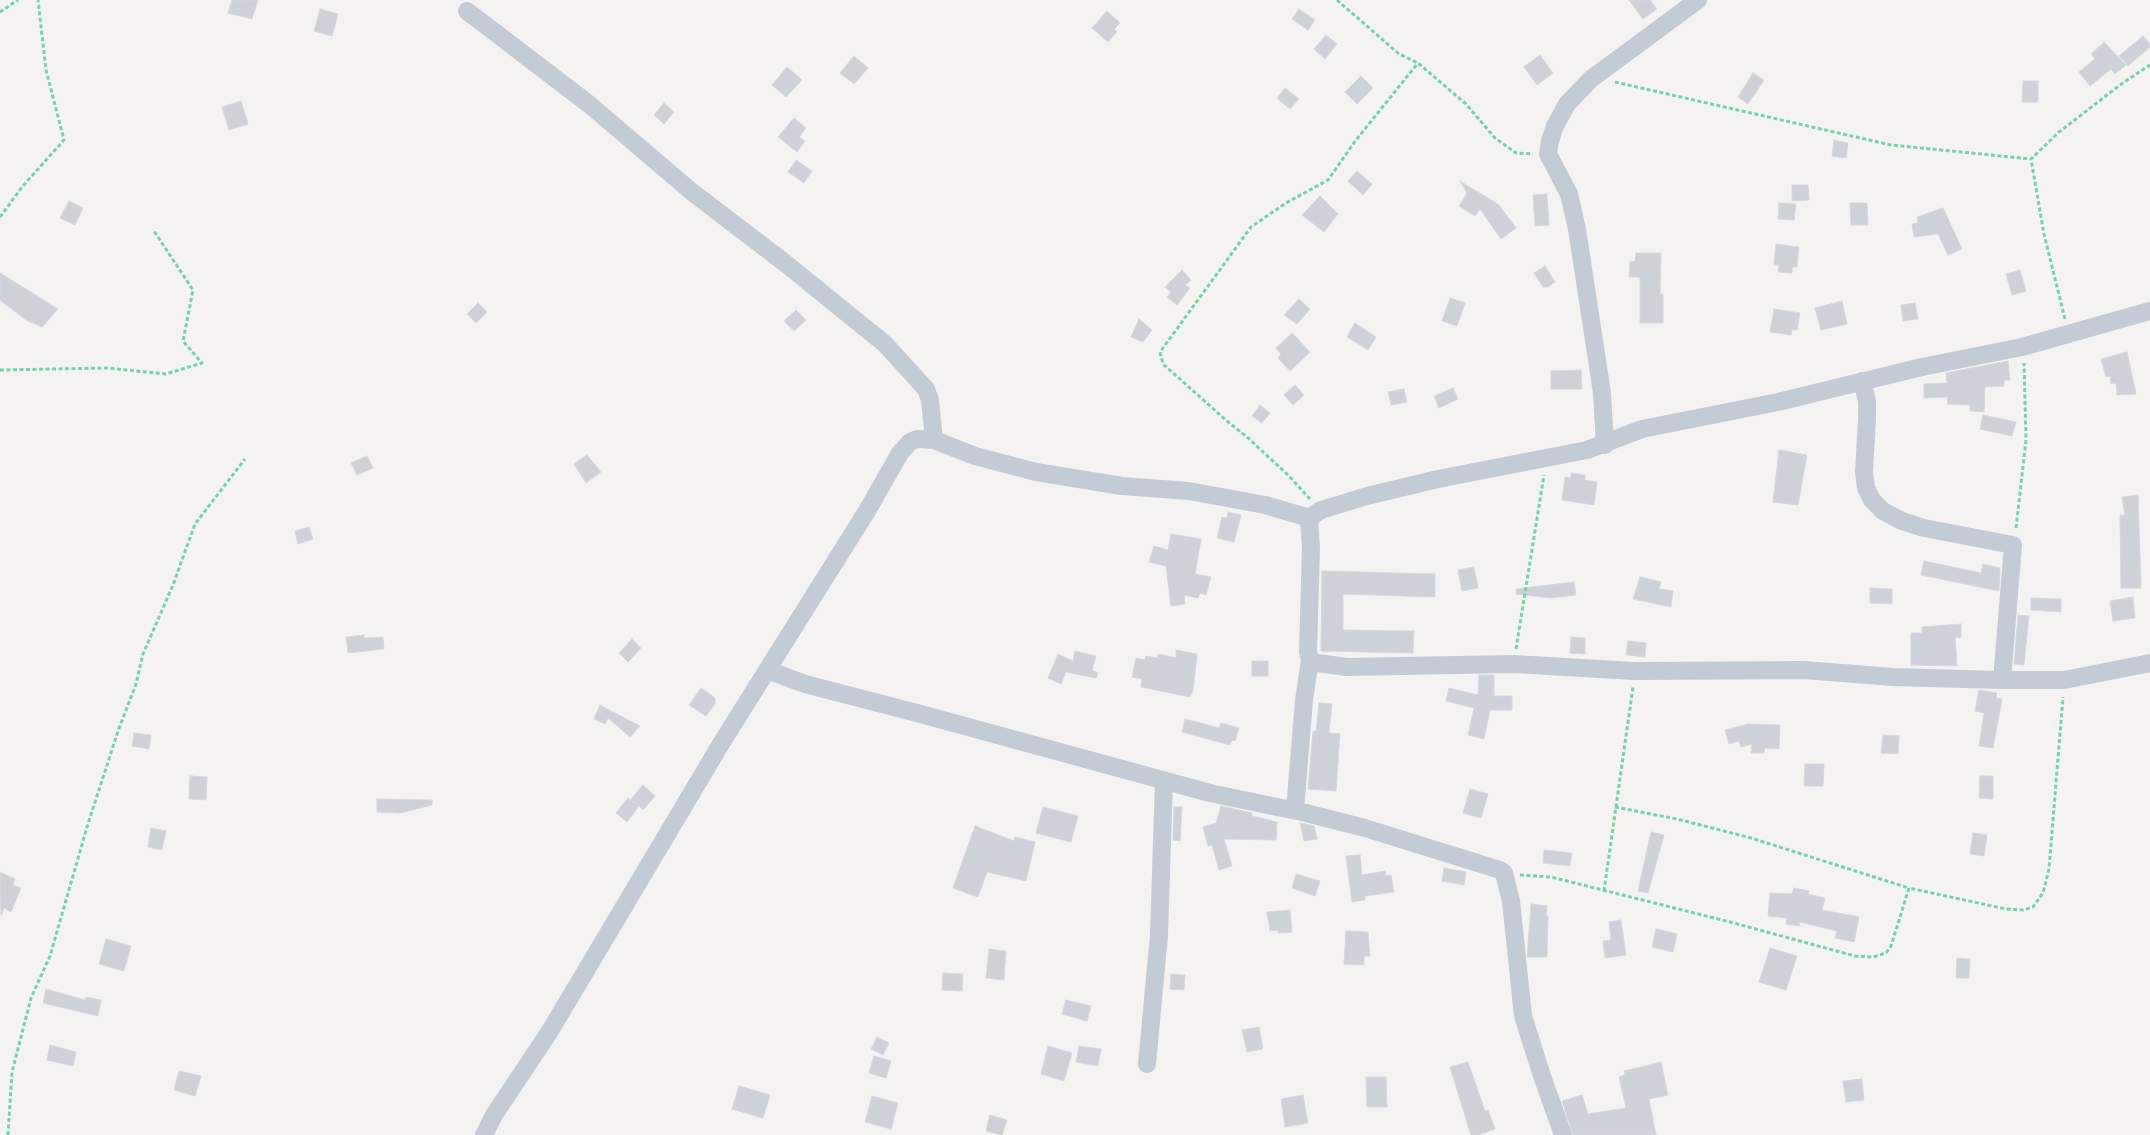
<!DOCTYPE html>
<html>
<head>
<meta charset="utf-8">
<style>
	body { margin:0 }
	canvas { display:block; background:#f5f2f2 }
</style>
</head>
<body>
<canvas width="2150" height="1135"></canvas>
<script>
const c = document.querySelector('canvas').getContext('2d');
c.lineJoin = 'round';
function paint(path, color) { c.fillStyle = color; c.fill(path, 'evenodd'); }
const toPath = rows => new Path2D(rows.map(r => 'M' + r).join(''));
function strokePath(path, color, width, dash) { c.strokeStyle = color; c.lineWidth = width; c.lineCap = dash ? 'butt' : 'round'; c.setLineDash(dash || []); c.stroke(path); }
const building = toPath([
	[232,0,258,0,252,19,228,13,232,0],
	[1629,0,1650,0,1657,9,1643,19,1629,0],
	[320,9,338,14,332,36,314,31,320,9],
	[1299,9,1315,20,1308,30,1292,19,1299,9],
	[1107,11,1120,23,1114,29,1117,32,1108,42,1092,28,1107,11],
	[1326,35,1337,44,1325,59,1314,49,1326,35],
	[2143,36,2150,44,2150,47,2128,66,2119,56,2143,36],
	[2104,42,2126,65,2115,74,2111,69,2090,86,2079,72,2095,59,2091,54,2104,42],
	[1540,55,1553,73,1537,85,1524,67,1540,55],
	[854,56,868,68,854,84,840,73,854,56],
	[787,67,802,80,786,97,772,85,787,67],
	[1753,73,1764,80,1748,104,1738,97,1753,73],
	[1361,76,1373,88,1357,104,1345,92,1361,76],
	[2023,81,2038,81,2038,102,2022,102,2023,81],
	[1285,88,1299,99,1290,109,1277,98,1285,88],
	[241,101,248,124,229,130,222,107,241,101],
	[664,103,674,112,664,124,654,115,664,103],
	[794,118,806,128,799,137,805,141,797,152,778,137,794,118],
	[1834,140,1848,143,1846,158,1832,156,1834,140],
	[796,160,812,171,804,183,788,172,796,160],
	[1357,171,1372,184,1363,195,1348,181,1357,171],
	[1460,181,1499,205,1516,228,1501,239,1480,209,1475,216,1459,206,1467,193,1460,181],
	[1792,185,1808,185,1809,200,1792,201,1792,185],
	[1547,194,1549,225,1535,226,1533,195,1547,194],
	[1320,196,1338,214,1324,232,1302,215,1320,196],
	[69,201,83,208,75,225,60,218,69,201],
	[1779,203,1796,204,1794,220,1778,219,1779,203],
	[1850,203,1867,203,1868,225,1851,225,1850,203],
	[1943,208,1962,249,1948,255,1938,234,1914,237,1912,224,1918,223,1917,217,1943,208],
	[1776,244,1799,247,1797,267,1792,267,1792,273,1778,272,1779,265,1774,265,1776,244],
	[1636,253,1661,253,1660,294,1663,294,1663,323,1640,323,1640,277,1629,277,1630,262,1635,261,1636,253],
	[1545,266,1555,282,1548,287,1543,287,1534,273,1545,266],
	[1182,270,1191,280,1185,285,1190,288,1177,305,1167,297,1171,292,1165,287,1182,270],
	[2020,270,2026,291,2012,295,2006,274,2020,270],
	[0,273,58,309,42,327,26,320,0,300,0,273],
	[1450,298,1465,303,1457,326,1442,321,1450,298],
	[1299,299,1310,309,1297,324,1284,315,1299,299],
	[1842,301,1847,324,1821,330,1815,308,1842,301],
	[478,303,487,312,476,323,467,314,478,303],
	[1915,303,1918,319,1903,321,1901,305,1915,303],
	[1774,309,1800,313,1797,330,1792,330,1791,335,1770,332,1774,309],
	[796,310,806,320,794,331,784,321,796,310],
	[1139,319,1152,330,1143,342,1131,337,1139,319],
	[1355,323,1376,337,1368,350,1347,337,1355,323],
	[1292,333,1310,352,1290,371,1278,358,1281,354,1276,348,1292,333],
	[2127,352,2136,394,2117,395,2116,383,2111,384,2110,376,2106,377,2101,359,2127,352],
	[2008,361,2010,380,2004,380,2004,386,1985,387,1984,412,1970,411,1970,405,1947,404,1948,397,1924,398,1924,384,1947,383,1946,373,2008,361],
	[1581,370,1582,389,1551,389,1551,371,1581,370],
	[1295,385,1304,395,1293,405,1284,395,1295,385],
	[1453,388,1458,399,1439,408,1434,396,1453,388],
	[1404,389,1407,402,1391,405,1388,392,1404,389],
	[1260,405,1270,413,1262,423,1252,416,1260,405],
	[1983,415,2016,422,2012,436,1980,429,1983,415],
	[1779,450,1807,455,1798,505,1773,502,1779,450],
	[587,455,601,472,586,483,574,464,587,455],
	[367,456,373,468,357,475,351,463,367,456],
	[1571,473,1585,475,1585,480,1597,482,1594,505,1562,500,1565,477,1571,478,1571,473],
	[2138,495,2141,588,2121,588,2120,515,2125,515,2122,497,2138,495],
	[1228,512,1241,515,1234,542,1217,538,1222,517,1227,518,1228,512],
	[309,527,313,539,298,544,295,531,309,527],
	[1171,534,1201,539,1195,574,1211,577,1206,595,1200,593,1198,598,1184,595,1185,604,1171,606,1166,566,1149,562,1154,546,1168,550,1171,534],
	[1924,561,1981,573,1983,564,2000,568,1999,591,1921,575,1924,561],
	[1474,567,1478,588,1462,591,1458,570,1474,567],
	[1322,571,1435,574,1435,597,1343,594,1343,630,1414,631,1413,653,1321,651,1322,571],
	[1640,577,1661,582,1659,589,1673,591,1671,607,1633,599,1640,577],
	[1574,582,1576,595,1550,598,1516,594,1516,589,1574,582],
	[1870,588,1892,589,1892,604,1870,603,1870,588],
	[2133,597,2135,618,2113,621,2110,601,2133,597],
	[2031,598,2061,599,2061,612,2031,610,2031,598],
	[2018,615,2029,616,2024,665,2014,664,2018,615],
	[1961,624,1961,637,1955,638,1957,666,1911,665,1911,633,1922,633,1922,627,1961,624],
	[364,635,364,638,383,637,384,649,348,653,346,637,364,635],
	[1571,637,1585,638,1585,654,1570,653,1571,637],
	[632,639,641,648,628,662,619,653,632,639],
	[1628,641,1646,643,1645,657,1626,655,1628,641],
	[1176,650,1197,654,1193,690,1190,697,1141,687,1142,679,1132,677,1136,658,1145,660,1146,656,1158,658,1158,654,1176,658,1176,650],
	[1075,651,1096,656,1092,670,1098,673,1096,678,1066,672,1061,684,1048,678,1058,654,1073,661,1075,651],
	[1252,661,1268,661,1268,676,1252,676,1252,661],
	[1479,675,1494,675,1494,696,1512,696,1512,710,1490,710,1484,739,1468,735,1474,708,1446,701,1449,688,1478,695,1479,675],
	[701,688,715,698,715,704,706,716,689,705,701,688],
	[1979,690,1997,693,1996,698,2002,699,1993,748,1979,746,1984,713,1975,711,1979,690],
	[1319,703,1332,704,1329,733,1340,734,1336,791,1308,789,1313,731,1316,731,1319,703],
	[600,705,611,711,640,726,630,737,608,718,605,724,594,719,600,705],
	[1185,719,1219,728,1221,723,1239,728,1235,741,1232,740,1230,745,1182,732,1185,719],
	[1748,724,1780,725,1779,749,1765,748,1764,753,1751,753,1752,744,1741,747,1739,741,1729,744,1725,730,1748,724],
	[134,733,151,735,149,749,132,746,134,733],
	[1883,735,1899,736,1898,754,1881,753,1883,735],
	[1805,764,1824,764,1823,786,1804,786,1805,764],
	[190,776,207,777,206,800,189,799,190,776],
	[1980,776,1993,776,1993,799,1979,798,1980,776],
	[643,785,655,796,643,810,631,799,643,785],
	[1470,789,1488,794,1481,818,1463,813,1470,789],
	[628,798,639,806,627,822,616,813,628,798],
	[377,799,432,800,432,805,400,813,377,812,377,799],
	[1221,806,1252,813,1252,816,1277,822,1276,840,1224,839,1232,866,1219,870,1212,845,1208,846,1203,827,1216,823,1221,806],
	[1043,807,1078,816,1071,842,1036,833,1043,807],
	[1174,807,1182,807,1180,841,1173,840,1174,807],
	[1300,823,1314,826,1317,839,1304,841,1300,823],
	[975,826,1014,841,1015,837,1035,842,1026,881,987,872,978,897,953,888,975,826],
	[151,828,166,831,162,850,148,847,151,828],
	[1651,832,1664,835,1648,893,1638,891,1651,832],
	[1973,833,1987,835,1984,856,1970,854,1973,833],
	[1544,850,1572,853,1570,866,1543,863,1544,850],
	[1360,855,1362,875,1385,871,1386,876,1391,875,1394,892,1365,896,1365,900,1352,902,1346,856,1360,855],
	[1444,868,1466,872,1464,885,1442,881,1444,868],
	[0,872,15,879,13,885,21,888,11,912,4,908,1,916,0,872],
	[1296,874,1320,881,1315,896,1292,888,1296,874],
	[1794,888,1809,891,1808,894,1825,898,1822,910,1859,917,1854,942,1835,938,1837,931,1800,922,1799,926,1786,924,1787,918,1768,916,1770,893,1792,894,1794,888],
	[1531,904,1547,906,1546,915,1548,916,1547,957,1527,957,1531,904],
	[1290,910,1292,932,1278,933,1278,930,1270,931,1267,912,1290,910],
	[1621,920,1626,955,1605,958,1603,941,1611,940,1609,922,1621,920],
	[1656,929,1677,934,1673,952,1652,947,1656,929],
	[1346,931,1368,932,1370,956,1364,956,1364,965,1344,964,1346,931],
	[106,939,131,946,124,971,99,964,106,939],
	[1770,948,1797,956,1786,990,1759,982,1770,948],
	[989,949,1006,951,1004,980,986,978,989,949],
	[1957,958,1970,959,1969,978,1956,978,1957,958],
	[943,973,963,974,962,991,942,990,943,973],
	[1171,974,1185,975,1184,990,1170,989,1171,974],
	[46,989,85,1000,86,997,101,1000,98,1016,43,1003,46,989],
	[1066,1000,1091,1006,1087,1021,1062,1014,1066,1000],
	[1259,1027,1263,1049,1247,1052,1242,1030,1259,1027],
	[877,1037,889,1043,883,1055,871,1049,877,1037],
	[50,1045,76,1052,73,1066,47,1060,50,1045],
	[1048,1046,1072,1053,1064,1081,1041,1074,1048,1046],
	[1079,1046,1101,1049,1098,1066,1076,1062,1079,1046],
	[874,1056,891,1061,886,1078,869,1073,874,1056],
	[1468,1062,1485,1111,1488,1110,1495,1129,1478,1135,1471,1135,1450,1067,1468,1062],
	[1661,1062,1668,1095,1649,1099,1656,1135,1573,1135,1562,1101,1582,1095,1588,1114,1626,1108,1619,1077,1625,1075,1624,1071,1661,1062],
	[179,1071,201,1076,195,1096,174,1090,179,1071],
	[1366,1077,1386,1077,1387,1107,1367,1107,1366,1077],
	[1862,1079,1864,1100,1846,1102,1843,1081,1862,1079],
	[739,1086,770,1095,763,1118,732,1109,739,1086],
	[1303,1095,1308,1123,1285,1127,1281,1099,1303,1095],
	[872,1096,898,1103,891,1129,865,1122,872,1096],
	[990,1115,1007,1120,1002,1135,986,1131,990,1115]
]);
const path = toPath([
	[1337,0,1399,54,1418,63,1466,104,1495,138,1516,153,1533,154],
	[0,12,18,0],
	[1615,82,1891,145,2031,159],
	[0,217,22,187,64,140,46,70,38,0],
	[2065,319,2044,234,2031,159,2059,132,2124,82,2150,65],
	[0,370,107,368,166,374,202,363,183,341,193,290,154,231],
	[1310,499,1288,475,1247,437,1227,421,1163,364,1160,352,1251,227,1286,203,1328,180,1356,140,1418,63],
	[2016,528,2026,440,2024,363],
	[1516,649,1544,475],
	[1615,807,1677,819,1751,838,1909,888],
	[1520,875,1551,877,1730,922,1855,956,1873,957,1886,953,1891,946,1909,888,2006,909,2023,910,2033,907,2043,893,2049,869,2063,697],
	[1604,891,1633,687],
	[8,1135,12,1072,31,998,50,956,87,827,118,731,136,684,143,654,173,585,195,524,245,459]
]);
const minor = toPath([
	[467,11,590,105,692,192,785,263,885,344,926,389,930,400,934,440],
	[1862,381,1867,401,1867,419,1864,472,1866,488,1872,500,1883,511,1902,521,1924,528,2013,545,2002,680],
	[1605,445,1602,393,1577,229,1569,194,1548,154,1550,141,1555,126,1567,104,1591,79,1698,0],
	[1308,519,1321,510,1367,496,1438,479,1587,450,1642,429,1778,402,1922,367,2022,347,2150,311],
	[1310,660,1317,663,1347,667,1514,664,1634,671,1804,670,1893,677,2002,680,2064,680,2150,663],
	[767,670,805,684,917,713,1210,793,1306,813,1365,828,1500,870,1504,873,1511,901,1523,1016,1542,1076,1563,1135],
	[1147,1064,1159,935,1164,780],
	[484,1135,494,1115,550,1031,722,742,867,511,900,453,910,442,917,439,934,440,975,456,1036,472,1122,486,1189,491,1265,505,1306,517,1309,522,1311,547,1308,652,1310,660,1304,700,1295,810]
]);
paint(building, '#ced1d8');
strokePath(building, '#d6d8de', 1);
strokePath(path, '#75d4a6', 3, [4, 2.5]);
strokePath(minor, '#c3ccd4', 18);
</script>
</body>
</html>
